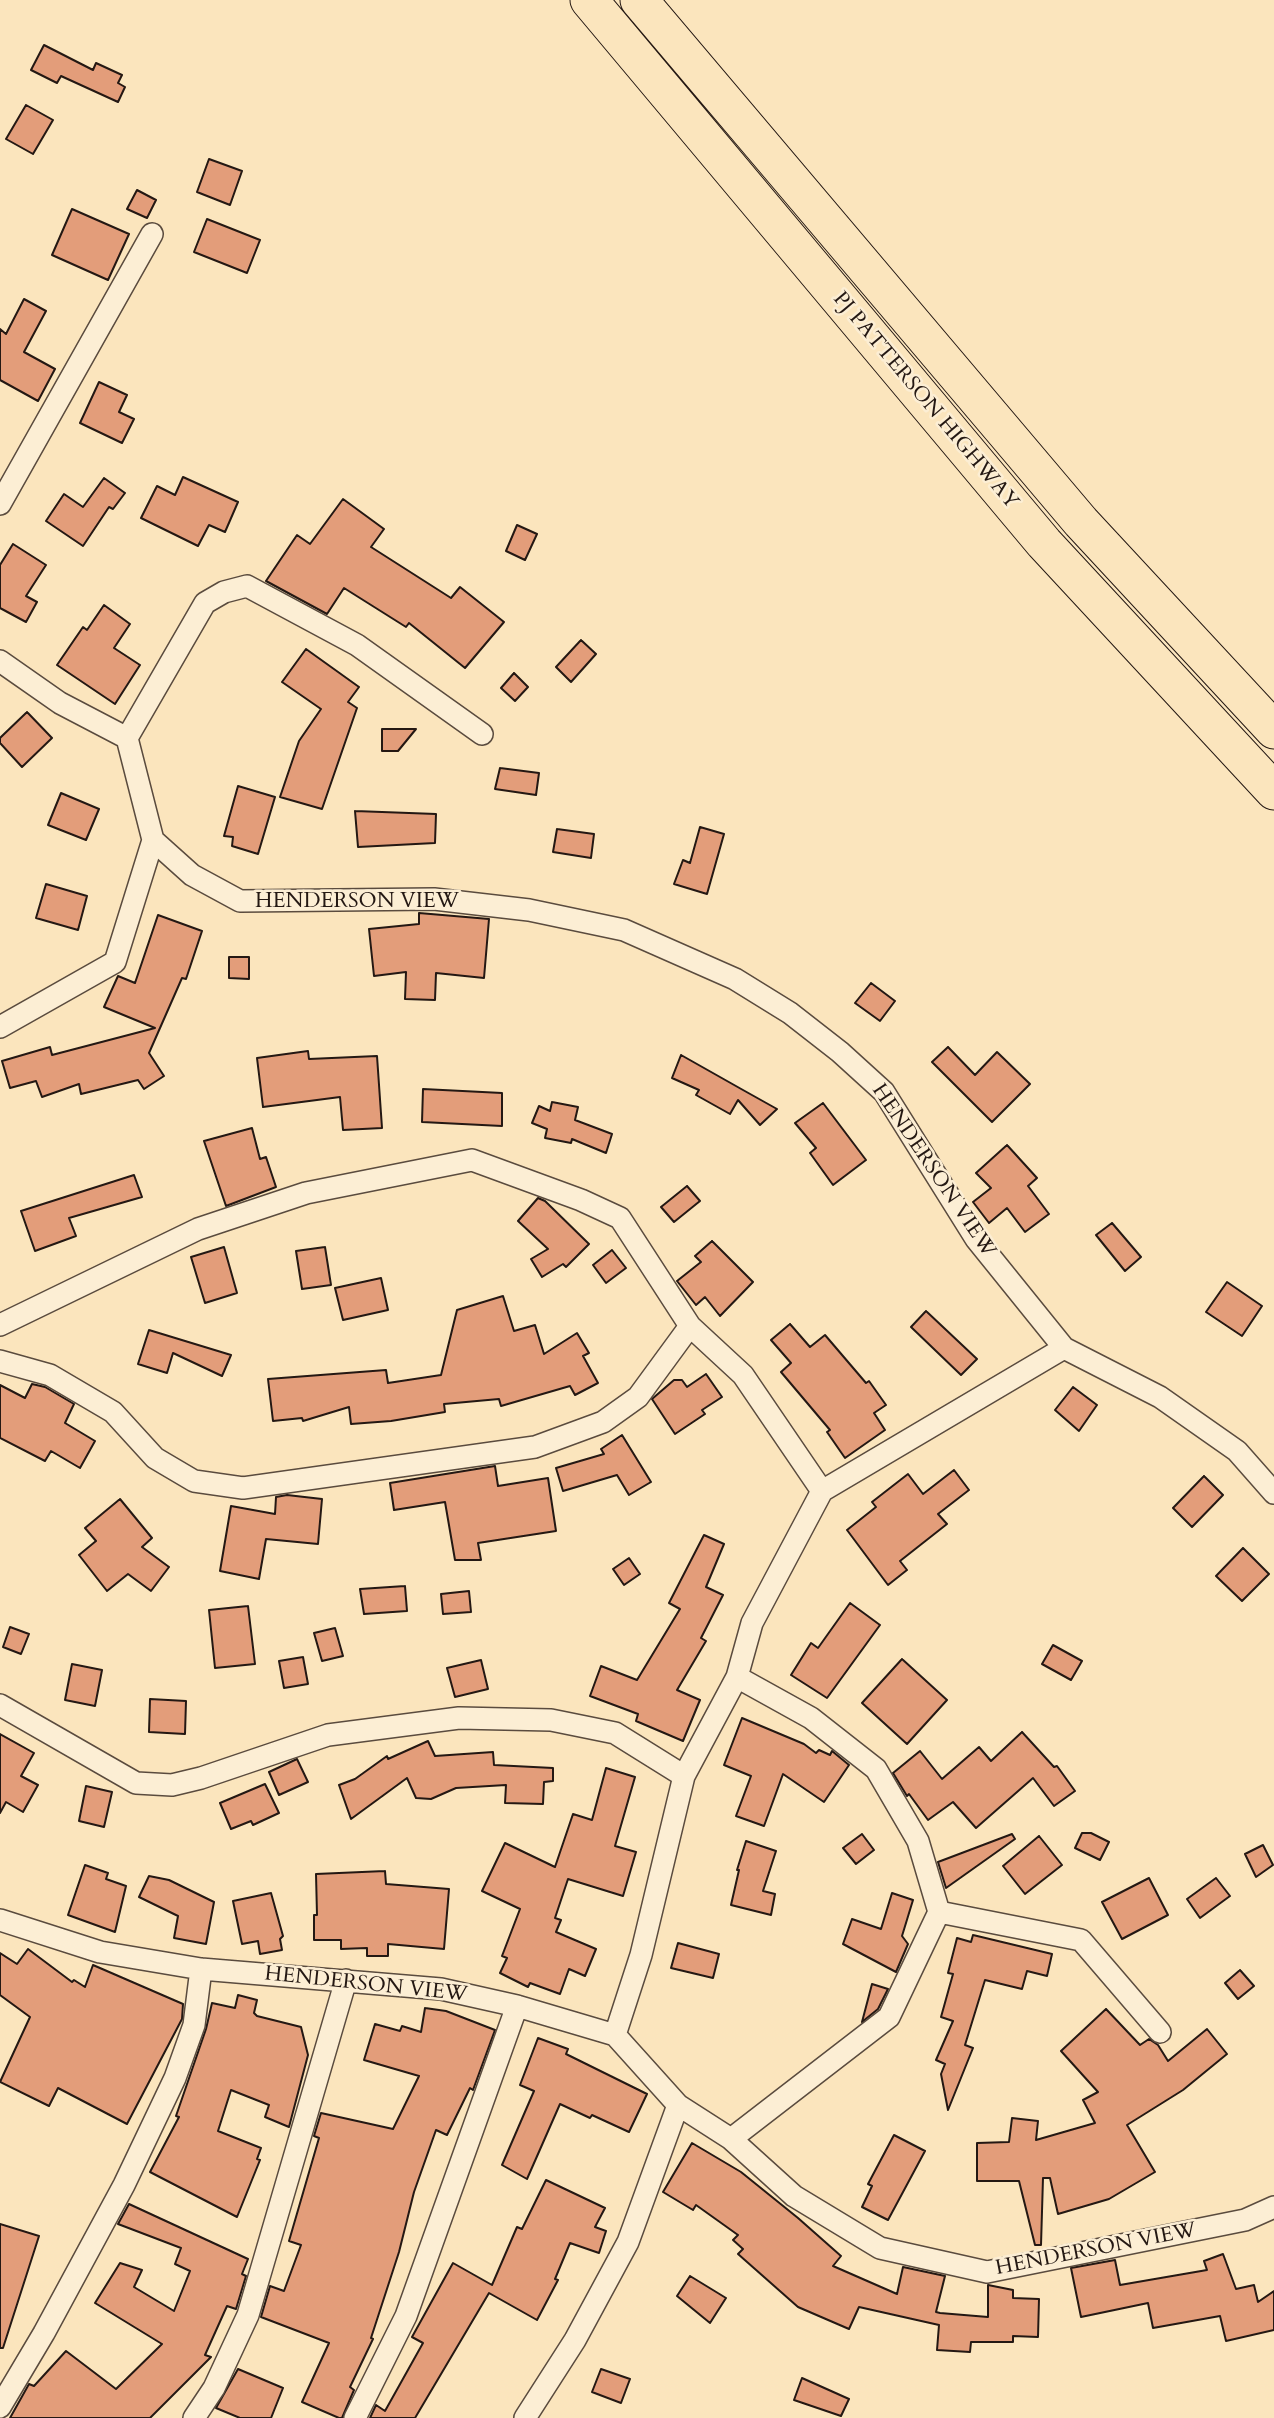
<!DOCTYPE html>
<html>
<head>
<meta charset="utf-8">
<style>
	body { margin:0 }
	canvas { display:block; background:#fbe5bd }
</style>
</head>
<body>
<canvas width="1274" height="2418"></canvas>
<script>
const c = document.querySelector('canvas').getContext('2d');
c.lineJoin = 'round';
function paint(path, color) { c.fillStyle = color; c.fill(path, 'evenodd'); }
const toPath = rows => new Path2D(rows.map(r => 'M' + r).join(''));
function strokePath(path, color, width, dash) { c.strokeStyle = color; c.lineWidth = width; c.lineCap = dash ? 'butt' : 'round'; c.setLineDash(dash || []); c.stroke(path); }
function write(font, color, halo, rows, align = 'center') {
  c.font = font + ' Cardo,serif'; c.lineWidth = 5; c.setLineDash([]); c.textBaseline = 'middle'; c.strokeStyle = halo; c.fillStyle = color; for (const [text, x, y, turn = 0] of rows) {
    c.save(); c.translate(x, y); c.rotate((+turn || 0) * Math.PI / 180); c.textAlign = isNaN(turn) ? turn : align; if (halo) c.strokeText(text, 0, 0); c.fillText(text, 0, 0); c.restore();
  }
}
const building = toPath([
	[44,45,93,70,96,63,122,75,118,83,125,87,118,102,61,76,57,83,31,70,44,45],
	[26,105,53,120,33,154,6,139,26,105],
	[209,159,242,171,230,205,197,192,209,159],
	[137,190,156,200,147,218,127,209,137,190],
	[72,209,129,234,108,280,52,255,72,209],
	[207,219,260,240,247,273,194,252,207,219],
	[24,299,46,311,24,352,55,369,38,401,0,380,0,329,6,334,24,299],
	[99,382,127,395,119,412,134,419,122,443,80,423,99,382],
	[183,477,238,502,225,532,209,525,198,546,141,518,157,486,175,495,183,477],
	[104,478,125,493,113,509,109,507,83,546,46,521,64,494,83,507,104,478],
	[343,499,384,529,371,547,451,598,460,587,504,622,465,668,409,623,406,627,344,588,327,614,266,581,297,535,310,544,343,499],
	[517,525,537,534,525,560,506,551,517,525],
	[13,544,46,565,26,596,37,602,26,622,0,608,0,565,13,544],
	[104,605,130,624,114,648,140,665,115,704,57,665,83,627,87,630,104,605],
	[581,640,596,654,571,682,556,667,581,640],
	[306,649,359,687,348,702,357,708,322,809,280,797,299,741,321,709,282,682,306,649],
	[514,673,528,687,515,701,501,688,514,673],
	[27,712,52,738,22,767,0,743,0,738,27,712],
	[382,729,416,729,398,751,382,751,382,729],
	[500,768,539,773,536,795,495,789,500,768],
	[238,786,275,797,258,854,232,846,233,837,224,836,238,786],
	[61,793,99,809,86,840,48,825,61,793],
	[355,811,436,814,435,843,358,847,355,811],
	[700,827,724,834,707,894,674,884,683,860,690,863,700,827],
	[557,829,594,834,591,858,553,852,557,829],
	[46,884,87,896,78,930,36,918,46,884],
	[419,913,489,919,484,978,436,973,435,1000,405,999,406,972,374,976,369,929,419,924,419,913],
	[158,915,202,931,186,979,182,978,149,1053,164,1076,144,1089,138,1080,81,1094,79,1084,42,1097,36,1081,10,1088,2,1061,50,1047,52,1055,155,1028,104,1007,118,976,135,983,158,915],
	[229,957,249,957,249,979,229,978,229,957],
	[871,983,895,1001,880,1021,855,1003,871,983],
	[948,1047,975,1075,997,1052,1030,1084,992,1122,932,1062,948,1047],
	[308,1051,309,1059,377,1056,382,1128,343,1130,340,1097,263,1107,257,1058,308,1051],
	[681,1055,743,1090,777,1109,760,1125,738,1100,730,1114,696,1095,699,1090,672,1078,681,1055],
	[423,1089,502,1093,502,1126,422,1122,423,1089],
	[552,1102,578,1107,575,1120,612,1134,606,1153,572,1139,571,1143,545,1138,547,1129,532,1123,539,1106,550,1111,552,1102],
	[823,1103,866,1160,833,1185,810,1153,816,1148,795,1123,823,1103],
	[252,1128,260,1159,266,1157,276,1187,226,1206,204,1141,252,1128],
	[1007,1145,1037,1178,1028,1186,1049,1214,1025,1232,1007,1208,989,1223,973,1202,991,1188,976,1173,1007,1145],
	[134,1175,142,1197,69,1218,76,1236,35,1251,21,1211,134,1175],
	[687,1186,700,1201,674,1222,661,1207,687,1186],
	[538,1198,545,1201,589,1244,566,1267,563,1264,542,1277,531,1259,548,1249,518,1221,538,1198],
	[1112,1223,1141,1257,1125,1271,1096,1235,1112,1223],
	[712,1241,753,1282,720,1316,705,1297,696,1305,677,1281,701,1262,695,1256,712,1241],
	[224,1247,237,1293,205,1303,191,1257,224,1247],
	[325,1247,331,1285,302,1289,296,1251,325,1247],
	[612,1250,626,1268,606,1283,593,1265,612,1250],
	[381,1278,388,1310,343,1320,335,1288,381,1278],
	[1227,1282,1262,1306,1242,1336,1206,1312,1227,1282],
	[503,1296,514,1331,535,1325,544,1354,577,1333,589,1353,583,1356,598,1383,575,1395,570,1386,501,1406,499,1399,444,1404,445,1412,391,1421,351,1424,349,1407,303,1421,302,1418,273,1421,268,1379,386,1370,388,1383,441,1375,457,1310,503,1296],
	[926,1311,977,1359,961,1375,911,1327,926,1311],
	[790,1324,810,1347,825,1335,866,1383,869,1381,886,1405,874,1413,885,1430,845,1458,827,1432,830,1430,781,1372,791,1363,771,1340,790,1324],
	[149,1330,231,1355,222,1376,173,1353,167,1373,138,1364,149,1330],
	[706,1374,722,1397,702,1410,705,1414,675,1434,652,1399,674,1380,682,1380,687,1387,706,1374],
	[32,1384,45,1387,74,1404,65,1423,95,1441,80,1468,51,1451,45,1461,0,1438,0,1385,25,1398,32,1384],
	[1073,1387,1097,1405,1079,1431,1055,1410,1073,1387],
	[622,1435,651,1482,629,1495,617,1475,563,1491,556,1468,604,1454,601,1449,622,1435],
	[495,1466,498,1486,548,1478,556,1531,478,1543,481,1560,455,1560,445,1502,394,1510,390,1483,495,1466],
	[954,1470,969,1490,938,1514,947,1524,900,1561,907,1570,888,1585,847,1530,876,1507,872,1502,908,1474,923,1494,954,1470],
	[1204,1476,1223,1495,1192,1527,1173,1508,1204,1476],
	[287,1495,322,1499,318,1544,266,1539,259,1579,220,1571,231,1506,275,1514,276,1497,287,1495],
	[120,1499,152,1538,142,1547,169,1567,151,1591,128,1574,107,1591,79,1555,96,1541,85,1528,120,1499],
	[704,1535,724,1544,706,1587,723,1595,701,1638,706,1641,677,1690,700,1700,683,1741,636,1721,638,1714,590,1696,601,1666,637,1680,680,1609,669,1603,704,1535],
	[1243,1548,1269,1574,1242,1601,1216,1576,1243,1548],
	[629,1558,640,1574,624,1585,613,1569,629,1558],
	[405,1586,407,1611,364,1614,360,1589,405,1586],
	[469,1591,471,1612,443,1614,441,1594,469,1591],
	[850,1603,880,1625,827,1698,791,1675,811,1643,818,1648,850,1603],
	[248,1606,255,1664,215,1668,209,1610,248,1606],
	[10,1627,29,1634,21,1654,3,1647,10,1627],
	[335,1628,343,1656,322,1661,314,1633,335,1628],
	[1053,1645,1082,1661,1071,1680,1042,1664,1053,1645],
	[303,1657,308,1684,284,1688,279,1661,303,1657],
	[902,1659,947,1700,907,1744,862,1703,902,1659],
	[481,1660,488,1689,455,1697,447,1668,481,1660],
	[72,1664,102,1670,95,1706,65,1700,72,1664],
	[150,1699,186,1701,185,1734,149,1732,150,1699],
	[742,1718,804,1744,816,1753,819,1750,830,1755,832,1751,849,1765,824,1802,783,1774,764,1826,736,1816,751,1776,724,1765,742,1718],
	[1022,1732,1054,1767,1057,1766,1075,1791,1054,1806,1033,1778,976,1828,953,1802,928,1820,909,1794,907,1796,893,1773,920,1751,942,1779,979,1747,991,1761,1022,1732],
	[0,1734,34,1753,21,1776,38,1785,23,1812,6,1802,0,1813,0,1734],
	[428,1741,435,1756,493,1752,494,1765,553,1768,553,1781,544,1782,543,1804,505,1803,506,1785,456,1788,431,1799,416,1798,407,1778,351,1819,339,1785,355,1779,387,1756,388,1759,428,1741],
	[297,1759,308,1782,279,1795,269,1772,297,1759],
	[606,1768,635,1777,615,1846,636,1852,623,1896,568,1879,555,1918,561,1920,556,1932,596,1949,585,1976,569,1969,560,1994,530,1983,528,1987,500,1973,507,1958,502,1956,520,1909,482,1891,505,1843,555,1867,573,1814,592,1820,606,1768],
	[265,1784,279,1813,253,1825,251,1821,231,1829,220,1803,265,1784],
	[86,1786,112,1792,104,1827,79,1821,86,1786],
	[1082,1833,1091,1833,1109,1842,1100,1860,1075,1848,1082,1833],
	[862,1834,874,1850,856,1864,843,1848,862,1834],
	[1012,1834,1015,1839,946,1888,938,1862,1012,1834],
	[1039,1836,1062,1865,1025,1894,1003,1866,1039,1836],
	[746,1841,776,1851,763,1891,775,1894,771,1915,731,1905,739,1870,737,1870,746,1841],
	[1263,1845,1273,1865,1256,1877,1245,1854,1263,1845],
	[85,1865,108,1873,106,1879,126,1886,115,1932,68,1915,85,1865],
	[385,1871,386,1884,449,1889,444,1949,388,1944,388,1956,367,1956,367,1948,341,1949,341,1940,314,1940,314,1915,317,1915,316,1874,385,1871],
	[149,1876,169,1880,214,1902,206,1944,174,1938,178,1916,139,1897,149,1876],
	[1149,1878,1168,1915,1122,1939,1102,1902,1149,1878],
	[1216,1878,1230,1896,1200,1918,1187,1899,1216,1878],
	[271,1893,283,1936,280,1939,282,1950,260,1954,258,1941,242,1944,233,1901,271,1893],
	[892,1893,913,1900,902,1936,908,1944,896,1972,843,1944,852,1919,881,1929,892,1893],
	[973,1935,1052,1954,1047,1976,1027,1971,1022,1989,985,1980,965,2045,973,2048,948,2110,941,2074,945,2064,936,2060,953,2021,941,2017,953,1974,948,1973,957,1938,971,1942,973,1935],
	[678,1943,719,1954,713,1978,671,1968,678,1943],
	[28,1949,72,1982,74,1980,85,1987,93,1965,183,2004,182,2019,127,2124,58,2088,49,2106,0,2082,30,2017,0,1995,0,1953,17,1964,28,1949],
	[1240,1970,1254,1986,1238,1999,1225,1983,1240,1970],
	[872,1984,888,1989,878,2009,862,2022,872,1984],
	[238,1995,257,2000,254,2013,257,2016,301,2027,308,2055,289,2127,265,2117,269,2105,231,2090,218,2131,261,2148,257,2159,260,2160,237,2217,150,2172,179,2117,176,2116,206,2029,212,2003,235,2008,238,1995],
	[425,2008,446,2011,495,2030,473,2090,470,2088,447,2135,436,2130,414,2192,399,2252,371,2338,373,2339,350,2387,354,2390,342,2418,339,2418,302,2402,329,2343,261,2317,270,2286,284,2291,301,2245,289,2241,319,2138,314,2136,321,2113,393,2129,419,2076,364,2060,375,2024,400,2031,402,2026,421,2032,425,2008],
	[1106,2009,1140,2045,1149,2039,1158,2045,1168,2061,1207,2029,1227,2054,1183,2090,1127,2125,1155,2172,1109,2199,1058,2214,1050,2178,1043,2178,1041,2245,1035,2245,1019,2181,977,2181,977,2143,1009,2142,1012,2118,1038,2121,1036,2140,1095,2123,1083,2100,1098,2092,1061,2051,1106,2009],
	[538,2038,568,2049,566,2054,647,2094,629,2132,592,2115,590,2118,560,2104,527,2179,502,2165,534,2091,520,2085,538,2038],
	[894,2135,925,2151,888,2220,862,2207,872,2186,868,2184,894,2135],
	[692,2143,741,2172,798,2218,841,2256,833,2266,897,2294,903,2267,945,2276,936,2312,940,2313,988,2317,988,2285,1013,2290,1013,2298,1039,2299,1038,2337,1013,2336,1013,2342,971,2342,970,2352,937,2350,939,2325,859,2307,849,2329,798,2307,738,2254,743,2249,733,2240,738,2235,696,2205,693,2210,663,2192,692,2143],
	[546,2180,605,2208,595,2227,606,2231,599,2253,570,2243,555,2279,558,2280,537,2320,489,2293,415,2418,370,2418,376,2405,385,2411,423,2343,412,2337,453,2263,492,2285,517,2227,522,2229,546,2180],
	[129,2204,248,2259,242,2274,246,2276,236,2309,227,2306,205,2355,211,2357,150,2418,10,2418,29,2384,34,2386,66,2351,116,2389,162,2344,95,2303,120,2263,142,2270,134,2287,174,2311,190,2271,175,2264,181,2248,118,2224,129,2204],
	[0,2224,39,2236,3,2348,0,2348,0,2224],
	[1223,2254,1236,2289,1254,2285,1258,2302,1274,2291,1274,2330,1226,2341,1220,2316,1153,2328,1148,2303,1081,2317,1071,2268,1115,2260,1120,2285,1207,2270,1204,2261,1223,2254],
	[690,2276,726,2298,710,2323,677,2296,690,2276],
	[238,2369,283,2388,271,2418,240,2418,216,2408,238,2369],
	[601,2369,630,2379,621,2403,592,2392,601,2369],
	[802,2378,849,2399,841,2416,794,2400,802,2378]
]);
const minor = toPath([
	[0,504,152,234],
	[0,661,60,703,127,738,153,840,192,875,240,901,434,899,529,910,624,930,735,979,790,1013,840,1052,884,1092,976,1239,1064,1348,1160,1397,1237,1451,1274,1493],
	[127,738,205,603,224,592,247,586,357,645,482,734],
	[0,1027,115,962,153,840],
	[0,1325,198,1229,306,1193,472,1160,581,1200,620,1218,690,1326,743,1375,822,1491],
	[0,1361,50,1375,113,1412,155,1458,194,1481,243,1488,535,1447,603,1422,638,1397,690,1326],
	[0,1705,136,1783,172,1785,201,1778,328,1735,459,1718,551,1720,615,1733,684,1776],
	[939,1912,1081,1940,1160,2032],
	[0,1920,100,1952,201,1969,441,1989,517,2006,615,2035,678,2105,731,2139,794,2196,880,2248,987,2272,1245,2220,1274,2207],
	[615,2035,641,1955,684,1776,737,1677,752,1623,822,1491,1064,1348],
	[731,2139,889,2017,939,1912,918,1841,876,1769,811,1718,737,1677],
	[0,2407,44,2333,124,2185,175,2078,194,2025,201,1969],
	[194,2418,214,2388,248,2315,346,1980],
	[355,2418,406,2316,517,2006],
	[525,2418,575,2340,628,2242,678,2105]
]);
const motorway = toPath([
	[589,0,1044,543,1274,791],
	[639,0,1081,522,1274,730]
]);
const streetNames = [
	["PJ PATTERSON HIGHWAY",925,401,50],
	["HENDERSON VIEW",357,902],
	["HENDERSON VIEW",933,1171,56],
	["HENDERSON VIEW",366,1985,6],
	["HENDERSON VIEW",1096,2250,-11]
];
paint(building, '#e39d7a');
strokePath(building, '#241813', 2);
strokePath(minor, '#5a4b3e', 24);
strokePath(motorway, '#241813', 39);
strokePath(minor, '#fceed4', 21);
strokePath(motorway, '#fbe5bd', 37);
write('21px', '#241813', '#fceed4', streetNames);
</script>
</body>
</html>
